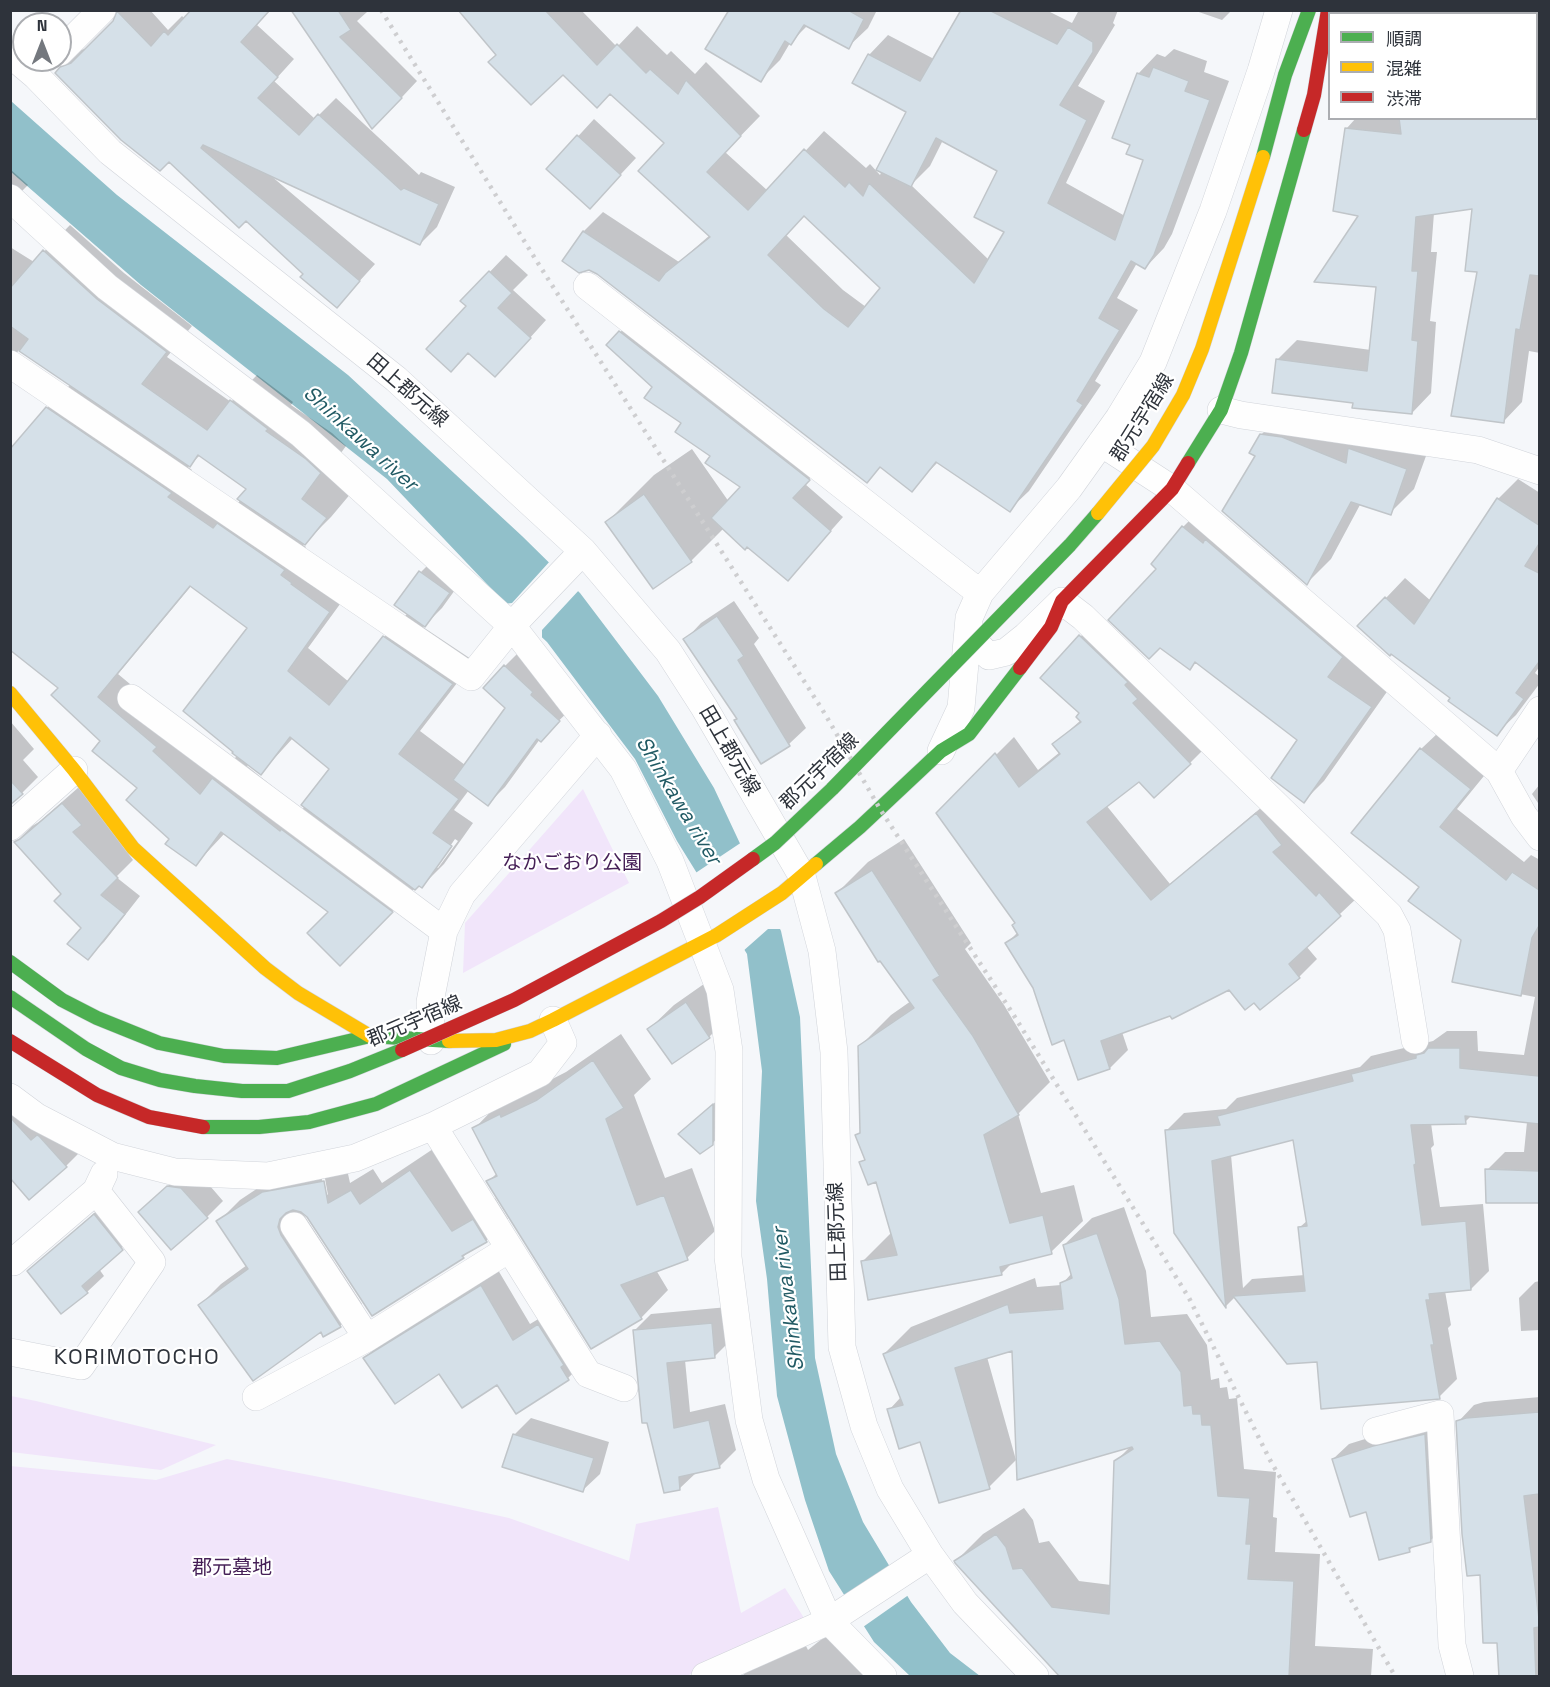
<!DOCTYPE html>
<html>
<head>
<meta charset="utf-8">
<style>
	body { margin:0 }
	#map { position:relative; width:1550px; height:1687px; overflow:hidden; background:#f5f7fa; font-family:"Space Grotesk","Noto Sans JP",sans-serif }
	canvas { display:block }
	.frame { position:absolute; inset:0; border:12px solid #2e333b; pointer-events:none }
	.legend { position:absolute; left:1328px; top:12px; width:210px; height:108px; box-sizing:border-box; background:#fff; border:2px solid #abadb1; margin:0; padding:8px 10px; list-style:none; font-size:18px; color:#2e333b }
	.legend li { display:flex; align-items:center; gap:12px; height:30px }
	.legend b { width:30px; border:2px solid #abadb1 }
	.north { position:absolute; left:12px; top:12px; width:60px; height:60px; box-sizing:border-box; background:#fff; border:2px solid #abadb1; border-radius:50%; rotate:0deg; font-size:16px; font-weight:700; line-height:24px; text-align:center; color:#2e333b }
	.north::after { content:''; display:block; margin:auto; width:21px; height:27px; background:#74787e; clip-path:polygon(50% 0,100% 100%,50% 72%,0 100%) }
</style>
</head>
<body>
<div id="map">
<canvas width="1550" height="1687"></canvas>
<div class="frame"></div>
<ul class="legend">
<li><b style="height:8px;background:#4caf50"></b>順調</li>
<li><b style="height:8px;background:#ffc107"></b>混雑</li>
<li><b style="height:8px;background:#c62828"></b>渋滞</li>
</ul>
<div class="north">N</div>
</div>
<script>
const c = document.querySelector('canvas').getContext('2d');
c.lineJoin = 'round';
function paint(path, color) { c.fillStyle = color; c.fill(path, 'evenodd'); }
const toPath = rows => new Path2D(rows.map(r => 'M' + r).join(''));
function strokePath(path, color, width, dash) { c.strokeStyle = color; c.lineWidth = width; c.lineCap = dash ? 'butt' : 'round'; c.setLineDash(dash || []); c.stroke(path); }
function write(font, color, halo, rows, align = 'center') {
  c.font = font + ' "Space Grotesk","Noto Sans JP",sans-serif'; c.lineWidth = 4.5; c.setLineDash([]); c.textBaseline = 'middle'; c.strokeStyle = halo; c.fillStyle = color; for (const [text, x, y, turn = 0] of rows) {
    c.save(); c.translate(x, y); c.rotate((+turn || 0) * Math.PI / 180); c.textAlign = isNaN(turn) ? turn : align; if (halo) c.strokeText(text, 0, 0); c.fillText(text, 0, 0); c.restore();
  }
}
const green = toPath([
	[583,789,629,883,463,973,465,923],
	[11,1396,36,1401,216,1445,161,1470,11,1452],
	[227,1459,345,1482,509,1518,629,1561,636,1524,718,1507,741,1613,785,1588,804,1618,723,1656,687,1676,11,1676,10,1466,156,1480]
]);
const water = toPath([
	[11,101,117,195,348,375,522,536,580,593,658,696,714,788,781,931,800,1017,815,1358,836,1454,863,1522,911,1602,950,1653,980,1676,910,1676,874,1642,829,1571,805,1500,777,1396,767,1279,756,1201,762,1071,747,954,677,841,635,759,547,642,503,601,387,479,141,285,11,172]
]);
const pier = toPath([
	[551,560,580,589,542,630,542,641,503,604,512,603],
	[742,842,783,929,768,929,742,952,694,874],
	[892,1564,910,1594,863,1627,863,1629,843,1598]
]);
const shadow = toPath([
	[120,10,150,10,168,30,182,16,185,19,193,10,270,10,257,25,294,59,274,81,315,119,336,98,419,175,421,172,455,187,437,227,420,244,270,175,375,264,337,306,246,219,57,73,78,51,90,47,114,22],
	[293,10,366,10,367,12,357,21,417,81,389,111],
	[460,10,581,10,617,47,637,26,667,55,671,51,695,74,706,62,760,116,725,152,768,191,824,131,866,168,870,164,880,175,908,112,869,55,888,35,934,59,963,10,1046,10,1072,23,1079,10,1118,10,1113,23,1115,25,1078,86,1105,101,1066,183,1125,216,1145,159,1132,144,1138,74,1157,54,1165,57,1174,49,1207,61,1204,72,1229,81,1172,234,1164,248,1145,268,1137,263,1117,298,1138,310,1095,381,1101,385,1029,491,1009,510,938,462,911,490,881,466,867,481,584,231,603,212,679,262,710,235,666,143,610,92,563,72,498,54],
	[943,140,999,170,1006,231,989,260,911,185,930,166],
	[805,214,882,288,866,307,843,290,786,235],
	[730,10,877,10,868,28,848,47,808,25,790,43,780,60,760,80],
	[1193,10,1232,10,1222,20],
	[1388,10,1540,10,1540,27,1536,28,1536,14,1387,14],
	[1356,118,1450,118,1540,129,1540,353,1529,351,1522,402,1503,422,1479,271,1474,207,1434,213,1431,252,1437,252,1430,321,1436,322,1431,393,1412,413,1354,402,1278,359,1297,340,1371,350,1378,285,1361,215,1347,128],
	[594,119,636,158,606,190,548,169],
	[10,169,28,185,10,203],
	[70,225,124,273,192,326,167,357,231,402,257,375,293,402,291,405,332,433,346,446,327,472,352,492,331,517,303,545,306,547,302,552,351,589,308,648,349,682,384,637,408,613,396,605,421,572,437,556,465,576,442,608,423,627,474,661,420,731,465,765,507,708,505,666,521,650,576,704,540,739,505,787,488,804,469,790,454,810,473,823,444,864,422,886,419,884,362,942,331,912,225,833,196,864,171,839,140,788,61,688,47,408,71,384,19,350,10,361,10,247,34,262],
	[200,455,248,489,236,506,189,475,192,470,188,467],
	[192,585,249,628,237,756,221,772,178,724,118,674],
	[293,738,331,769,302,810,247,766,249,764,261,773],
	[455,839,458,841,438,868,435,868],
	[506,255,528,275,513,290,546,320,511,359,462,301],
	[633,319,821,466,805,484,843,517,788,579,724,528,691,561,653,587,607,522,654,475,692,449,729,502,743,487,712,456,654,387,608,345],
	[1285,410,1430,445,1414,489,1390,513,1361,503,1331,559,1307,583,1257,456,1261,435],
	[1518,479,1540,493,1540,666,1535,673,1540,677,1540,683,1516,715,1496,734,1453,698,1386,598,1405,578,1431,601,1498,499],
	[1203,507,1391,686,1324,781,1304,801,1299,740,1158,568,1183,527],
	[734,601,759,638,754,644,806,728,789,744,762,762,738,719,685,640,701,623],
	[1099,618,1208,745,1190,763,1139,780,1106,805,1170,884,1275,796,1358,897,1306,946,1317,959,1299,977,1254,1001,1230,988,1171,1014,1122,1032,1128,1050,1110,1068,1065,1038,1007,943,1018,932,1017,922,938,813,1014,737,1038,770,1060,752,1054,744,1081,720,1080,637],
	[10,721,34,749,23,760,38,777,10,805],
	[1439,732,1488,771,1457,809,1524,862,1531,855,1540,860,1540,1202,1488,1201,1487,1170,1505,1152,1524,1152,1527,1122,1472,1115,1465,1122,1431,1123,1434,1145,1431,1148,1440,1207,1483,1204,1489,1271,1471,1289,1445,1291,1451,1325,1448,1328,1457,1379,1439,1397,1319,1361,1235,1297,1226,1306,1176,1233,1166,1131,1184,1113,1226,1109,1237,1098,1360,1067,1371,1056,1433,1041,1447,1031,1477,1031,1478,1051,1524,1055,1535,997,1454,981,1462,940,1421,887,1421,749],
	[1295,1139,1308,1220,1300,1227,1305,1275,1252,1279,1243,1288,1231,1155],
	[1540,784,1540,806,1532,794],
	[79,787,133,860,116,877,140,896,104,942,87,958,83,927,63,894,16,842,32,826,39,822],
	[904,839,971,943,965,949,1004,1005,1050,1082,1018,1114,1041,1193,1074,1185,1083,1221,1051,1252,1013,1262,1001,1274,863,1261,892,1232,877,1180,861,1163,866,1158,857,1136,862,1131,859,1047,891,1015,911,1001,837,893,868,862],
	[711,979,734,1012,709,1037,649,1029,674,1005],
	[621,1034,651,1079,634,1095,665,1178,692,1168,715,1231,687,1258,656,1270,668,1290,641,1318,488,1182,497,1173,474,1129,501,1101,529,1091,566,1072],
	[720,1098,720,1135,712,1144,688,1126],
	[10,1111,82,1150,66,1166,10,1176],
	[433,1149,474,1210,495,1198,508,1219,486,1241,472,1248,463,1257,308,1216,302,1212,362,1304,340,1326,321,1330,200,1305,221,1284,247,1265,218,1222,240,1200,285,1170,345,1160,350,1183,373,1169,382,1183],
	[321,1173,324,1173,328,1195,324,1192],
	[185,1170,198,1172,223,1201,207,1217,140,1212],
	[111,1198,138,1233,99,1269,104,1276,87,1292,29,1271],
	[1124,1207,1146,1271,1151,1317,1187,1314,1207,1345,1211,1380,1219,1378,1220,1388,1227,1387,1229,1399,1237,1398,1244,1469,1276,1472,1273,1517,1277,1518,1275,1552,1320,1554,1315,1646,1373,1649,1371,1676,1062,1676,956,1561,983,1534,1024,1508,1033,1520,1039,1543,1049,1541,1079,1581,1111,1585,1116,1461,1132,1445,1014,1349,987,1357,1016,1460,989,1487,921,1441,889,1410,901,1397,884,1354,911,1327,1035,1278,1037,1287,1061,1285,1072,1273,1064,1245,1092,1218],
	[498,1270,530,1324,555,1309,585,1362,568,1378,498,1382,365,1358,382,1341],
	[1540,1281,1540,1330,1521,1331,1519,1298,1535,1282],
	[728,1307,731,1340,714,1357,685,1360,690,1412,725,1404,736,1450,720,1466,697,1472,679,1489,634,1331,651,1314],
	[1540,1397,1540,1676,1500,1676,1498,1641,1481,1573,1458,1422,1474,1405,1484,1402],
	[531,1418,609,1442,600,1474,583,1490,514,1435],
	[1441,1419,1446,1525,1430,1541,1415,1544,1409,1551,1367,1510,1333,1459,1349,1444,1391,1431],
	[833,1630,867,1676,742,1676,754,1664,804,1642,808,1650]
]);
const building = toPath([
	[191,10,270,10,241,42,278,77,258,98,299,135,318,114,401,190,404,188,439,204,420,245,203,145,201,148,360,281,337,308,300,277,303,274,246,221,239,228,169,162,160,171,121,140,55,73,60,67,71,63,113,21,117,11,151,46,164,31,168,35,191,10],
	[291,10,338,10,351,30,340,37,402,98,372,129,291,10],
	[458,10,545,10,597,65,617,44,646,73,650,69,678,94,686,80,741,136,707,172,748,210,804,149,845,187,849,182,863,196,869,183,974,283,1004,232,974,217,997,171,936,138,911,187,876,170,906,112,852,83,868,54,920,81,961,10,989,10,1057,44,1068,27,1093,42,1093,52,1060,105,1087,120,1048,203,1115,240,1143,160,1126,154,1130,145,1112,138,1137,73,1149,77,1153,67,1189,81,1185,91,1210,100,1154,255,1145,269,1131,261,1099,318,1120,330,1077,401,1083,405,1010,512,936,462,912,492,880,467,867,483,597,274,589,270,579,273,562,261,583,231,659,281,665,273,710,237,638,171,664,143,610,94,597,108,563,75,531,105,488,62,496,55,458,10],
	[804,216,880,288,848,327,824,309,768,255,804,216],
	[729,10,848,10,864,19,849,49,804,25,791,45,785,41,761,82,705,49,729,10],
	[1399,118,1539,118,1539,276,1530,275,1520,330,1516,329,1504,423,1451,416,1477,272,1465,271,1472,209,1416,217,1412,271,1418,271,1412,340,1418,341,1412,414,1352,408,1353,403,1272,393,1276,359,1367,371,1376,287,1314,282,1358,216,1333,211,1345,128,1401,134,1399,118],
	[577,135,621,175,590,209,546,169,577,135],
	[43,250,97,299,167,352,142,384,207,430,230,400,268,429,266,431,306,459,321,473,302,499,327,518,305,545,237,499,246,489,198,455,190,467,19,351,28,339,10,326,10,288,43,250],
	[489,271,512,293,498,308,531,338,495,377,468,353,451,372,426,349,466,306,460,301,489,271],
	[619,331,810,480,793,498,831,531,788,581,747,547,745,550,711,518,740,487,705,463,710,456,675,432,681,423,644,398,652,387,606,345,619,331],
	[46,407,172,493,168,497,213,528,217,523,285,570,281,575,292,583,291,584,330,612,288,671,329,705,383,636,453,684,399,754,459,799,433,833,452,846,422,888,419,886,415,890,301,805,329,769,290,737,261,775,232,753,233,752,183,711,247,628,190,586,98,697,157,747,153,751,200,794,212,778,280,831,281,829,393,912,340,966,307,933,328,912,221,832,196,866,165,844,169,839,126,800,137,788,92,751,100,741,51,695,58,688,10,650,10,449,46,407],
	[1260,434,1282,437,1346,463,1348,448,1407,469,1391,515,1351,502,1307,585,1222,511,1255,456,1249,453,1260,434],
	[644,494,692,562,653,589,605,522,644,494],
	[1497,498,1539,525,1539,544,1525,566,1539,573,1539,662,1516,693,1524,699,1497,736,1448,701,1450,698,1391,654,1390,656,1357,626,1385,597,1414,624,1497,498],
	[1182,526,1203,543,1205,539,1343,657,1328,677,1372,707,1304,803,1271,778,1297,740,1195,662,1190,670,1160,648,1149,659,1108,620,1156,569,1151,564,1182,526],
	[419,571,450,593,425,627,394,605,419,571],
	[717,616,744,656,738,660,790,746,761,764,734,720,737,719,683,639,717,616],
	[1079,635,1128,682,1125,685,1138,699,1133,703,1191,764,1154,798,1139,782,1087,822,1151,900,1256,813,1282,845,1273,852,1316,896,1319,892,1341,916,1289,964,1300,978,1260,1010,1254,1003,1245,1010,1229,990,1172,1019,1170,1016,1101,1041,1110,1069,1078,1080,1064,1040,1052,1045,1033,988,1005,943,1018,935,1012,925,1015,923,936,813,995,753,1019,787,1060,754,1052,744,1081,722,1076,717,1079,713,1040,678,1079,635],
	[504,665,533,692,531,695,560,721,541,742,537,739,488,806,453,780,505,708,483,688,504,665],
	[1420,748,1471,789,1440,827,1506,880,1512,872,1539,890,1539,926,1532,938,1521,996,1452,982,1461,940,1408,901,1419,887,1351,833,1420,748],
	[10,780,23,794,10,805,10,780],
	[62,803,82,825,73,832,118,878,101,895,125,914,88,960,67,944,81,928,54,901,61,894,14,842,20,839,62,803],
	[872,870,940,976,933,980,973,1036,1019,1115,984,1135,1010,1223,1043,1215,1052,1254,1000,1267,1002,1275,868,1300,861,1261,897,1255,876,1182,868,1185,859,1162,865,1160,855,1135,860,1133,858,1046,914,1008,880,961,878,962,835,893,872,870],
	[686,1002,710,1038,672,1064,647,1029,686,1002],
	[1428,1048,1460,1048,1460,1068,1539,1076,1539,1124,1465,1116,1466,1124,1411,1125,1416,1164,1414,1165,1422,1225,1466,1221,1471,1290,1429,1294,1430,1300,1426,1300,1434,1345,1431,1345,1440,1399,1321,1409,1317,1362,1287,1364,1233,1296,1305,1291,1298,1227,1307,1226,1293,1140,1212,1161,1226,1308,1174,1233,1165,1130,1220,1125,1217,1116,1353,1081,1351,1074,1416,1058,1416,1055,1424,1053,1428,1048],
	[593,1060,624,1108,606,1119,637,1205,664,1195,688,1260,621,1285,642,1319,591,1349,486,1181,497,1176,472,1128,500,1114,501,1117,537,1100,593,1060],
	[713,1104,713,1145,700,1154,678,1134,713,1104],
	[10,1117,31,1140,37,1135,39,1136,67,1167,29,1200,10,1178,10,1117],
	[1485,1169,1539,1171,1539,1203,1486,1203,1485,1169],
	[410,1170,452,1231,473,1219,487,1242,462,1256,464,1258,372,1316,307,1217,301,1212,293,1210,286,1213,280,1219,278,1227,281,1235,341,1327,323,1337,321,1332,253,1381,198,1305,248,1269,216,1221,262,1192,324,1181,328,1203,351,1190,360,1204,410,1170],
	[167,1186,181,1188,208,1218,171,1250,138,1212,167,1186],
	[94,1214,123,1250,82,1286,88,1293,61,1314,27,1271,94,1214],
	[1097,1233,1119,1299,1125,1344,1160,1341,1181,1372,1184,1406,1192,1405,1193,1414,1201,1414,1202,1425,1211,1425,1218,1496,1250,1498,1246,1544,1251,1544,1248,1579,1294,1581,1289,1677,1060,1677,955,1563,954,1561,996,1534,1006,1547,1013,1569,1022,1568,1052,1607,1109,1614,1114,1461,1133,1449,1132,1447,1017,1480,1012,1351,955,1368,990,1489,939,1503,920,1442,899,1449,887,1409,903,1405,883,1354,1008,1304,1010,1313,1063,1309,1060,1283,1072,1278,1063,1245,1097,1233],
	[481,1285,513,1340,538,1324,564,1365,561,1367,569,1380,516,1414,497,1385,462,1408,439,1374,395,1404,363,1358,481,1285],
	[712,1323,715,1358,667,1363,674,1428,709,1420,720,1468,679,1477,680,1490,664,1493,647,1423,642,1423,633,1330,712,1323],
	[1539,1412,1539,1494,1524,1496,1539,1619,1539,1627,1534,1628,1536,1677,1499,1677,1497,1643,1483,1643,1480,1575,1467,1576,1462,1534,1456,1421,1466,1418,1539,1412],
	[513,1434,594,1458,583,1492,502,1467,513,1434],
	[1425,1434,1431,1542,1409,1548,1410,1552,1379,1560,1366,1512,1350,1517,1332,1459,1373,1446,1425,1434]
]);
const street = toPath([
	[1536,46,1540,44],
	[60,52,102,10],
	[10,54,36,76,110,152,396,379,583,551,668,651,704,707,802,876,822,951,834,1052,842,1347,864,1426,890,1489,930,1555,965,1603,1035,1676],
	[10,198,107,287,301,434,512,626,623,769,670,861,720,990,729,1051,728,1257,749,1420,766,1479,829,1621,883,1676],
	[587,286,980,593],
	[10,364,471,677,516,621,583,551],
	[1221,410,1241,415,1478,450,1540,471],
	[1101,443,1172,489,1499,771,1524,816,1540,837],
	[969,637,989,656,1006,652,1026,636,1062,601,1083,617,1389,915,1397,930,1415,1040],
	[131,698,444,931],
	[941,751,961,708,969,618,980,593,1069,488,1119,418,1153,362,1213,211,1261,71,1279,10],
	[1499,771,1540,710],
	[10,827,74,770],
	[431,1041,430,1002,444,931,462,894,598,735],
	[10,1097,37,1117,112,1156,175,1172,268,1176,355,1158,433,1126,540,1073,563,1043,553,1020],
	[433,1126,588,1374,624,1388],
	[294,1226,367,1338],
	[13,1262,96,1191,104,1174],
	[10,1352,81,1366,152,1262,96,1191],
	[256,1397,367,1338,509,1249],
	[1376,1431,1440,1414,1452,1645,1460,1676],
	[705,1676,829,1621,930,1555]
]);
const fast = toPath([
	[1263,157,1285,75,1309,10],
	[1188,463,1221,410,1241,353,1304,130],
	[816,864,860,827,941,751,969,734,1020,668],
	[10,962,62,1000,97,1018,159,1043,224,1056,277,1058,370,1036,449,1041],
	[203,1127,259,1127,309,1122,376,1104,504,1044]
]);
const slow = toPath([
	[10,693,74,770,133,848,265,968,298,993,370,1036],
	[449,1041,496,1040,530,1031,553,1020,717,935,782,893,816,864]
]);
const jam = toPath([
	[1304,130,1314,95,1328,10],
	[1020,668,1051,627,1062,601,1172,489,1188,463],
	[10,1041,97,1095,149,1117,203,1127]
]);
const rail = toPath([
	[381,10,536,260,825,714,880,809,1013,1014,1189,1298,1270,1460,1395,1676]
]);
const fastBridge = toPath([
	[753,859,775,843,832,789,1070,545,1098,513],
	[10,997,86,1049,121,1068,160,1080,195,1086,242,1091,288,1091,350,1071,402,1050]
]);
const slowBridge = toPath([
	[1098,513,1153,446,1183,395,1202,349,1263,157]
]);
const jamBridge = toPath([
	[402,1050,514,1000,661,921,700,897,753,859]
]);
const streetNames = [
	["田上郡元線",407,391,41],
	["郡元宇宿線",1143,418,-58],
	["田上郡元線",729,751,60],
	["郡元宇宿線",820,772,-44],
	["郡元宇宿線",415,1022,-23],
	["田上郡元線",838,1232,-92]
];
const parkNames = [
	["なかごおり公園",572,864],
	["郡元墓地",232,1569]
];
const waterNames = [
	["Shinkawa river",360,439,42],
	["Shinkawa river",678,801,59],
	["Shinkawa river",789,1299,-97]
];
const quarterNames = [
	["KORIMOTOCHO",137,1358]
];
paint(green, '#f1e5fa');
paint(water, '#91c0ca');
paint(pier, '#f5f7fa');
paint(shadow, '#0003');
paint(building, '#d5e0e8');
strokePath(building, '#c0c5c9', 1.5);
strokePath(street, '#d1d4da', 28);
strokePath(fast, '#d1d4da', 15);
strokePath(slow, '#d1d4da', 15);
strokePath(jam, '#d1d4da', 15);
strokePath(street, '#fefefe', 27);
strokePath(fast, '#4caf50', 14);
strokePath(slow, '#ffc107', 14);
strokePath(jam, '#c62828', 14);
strokePath(rail, '#ceced0', 4.5, [3, 6]);
strokePath(fastBridge, '#d1d4da', 15, []);
strokePath(slowBridge, '#d1d4da', 15, []);
strokePath(jamBridge, '#d1d4da', 15, []);
strokePath(fastBridge, '#4caf50', 14);
strokePath(slowBridge, '#ffc107', 14);
strokePath(jamBridge, '#c62828', 14);
write('20px', '#2e333b', '#fff', streetNames);
write('20px', '#451f56', '#fff', parkNames);
write('italic 21px', '#215a64', '#fff', waterNames);
c.letterSpacing = '1.5px';
write('22px', '#2e333b', '#fff', quarterNames);
c.letterSpacing = '0px';
</script>
</body>
</html>
